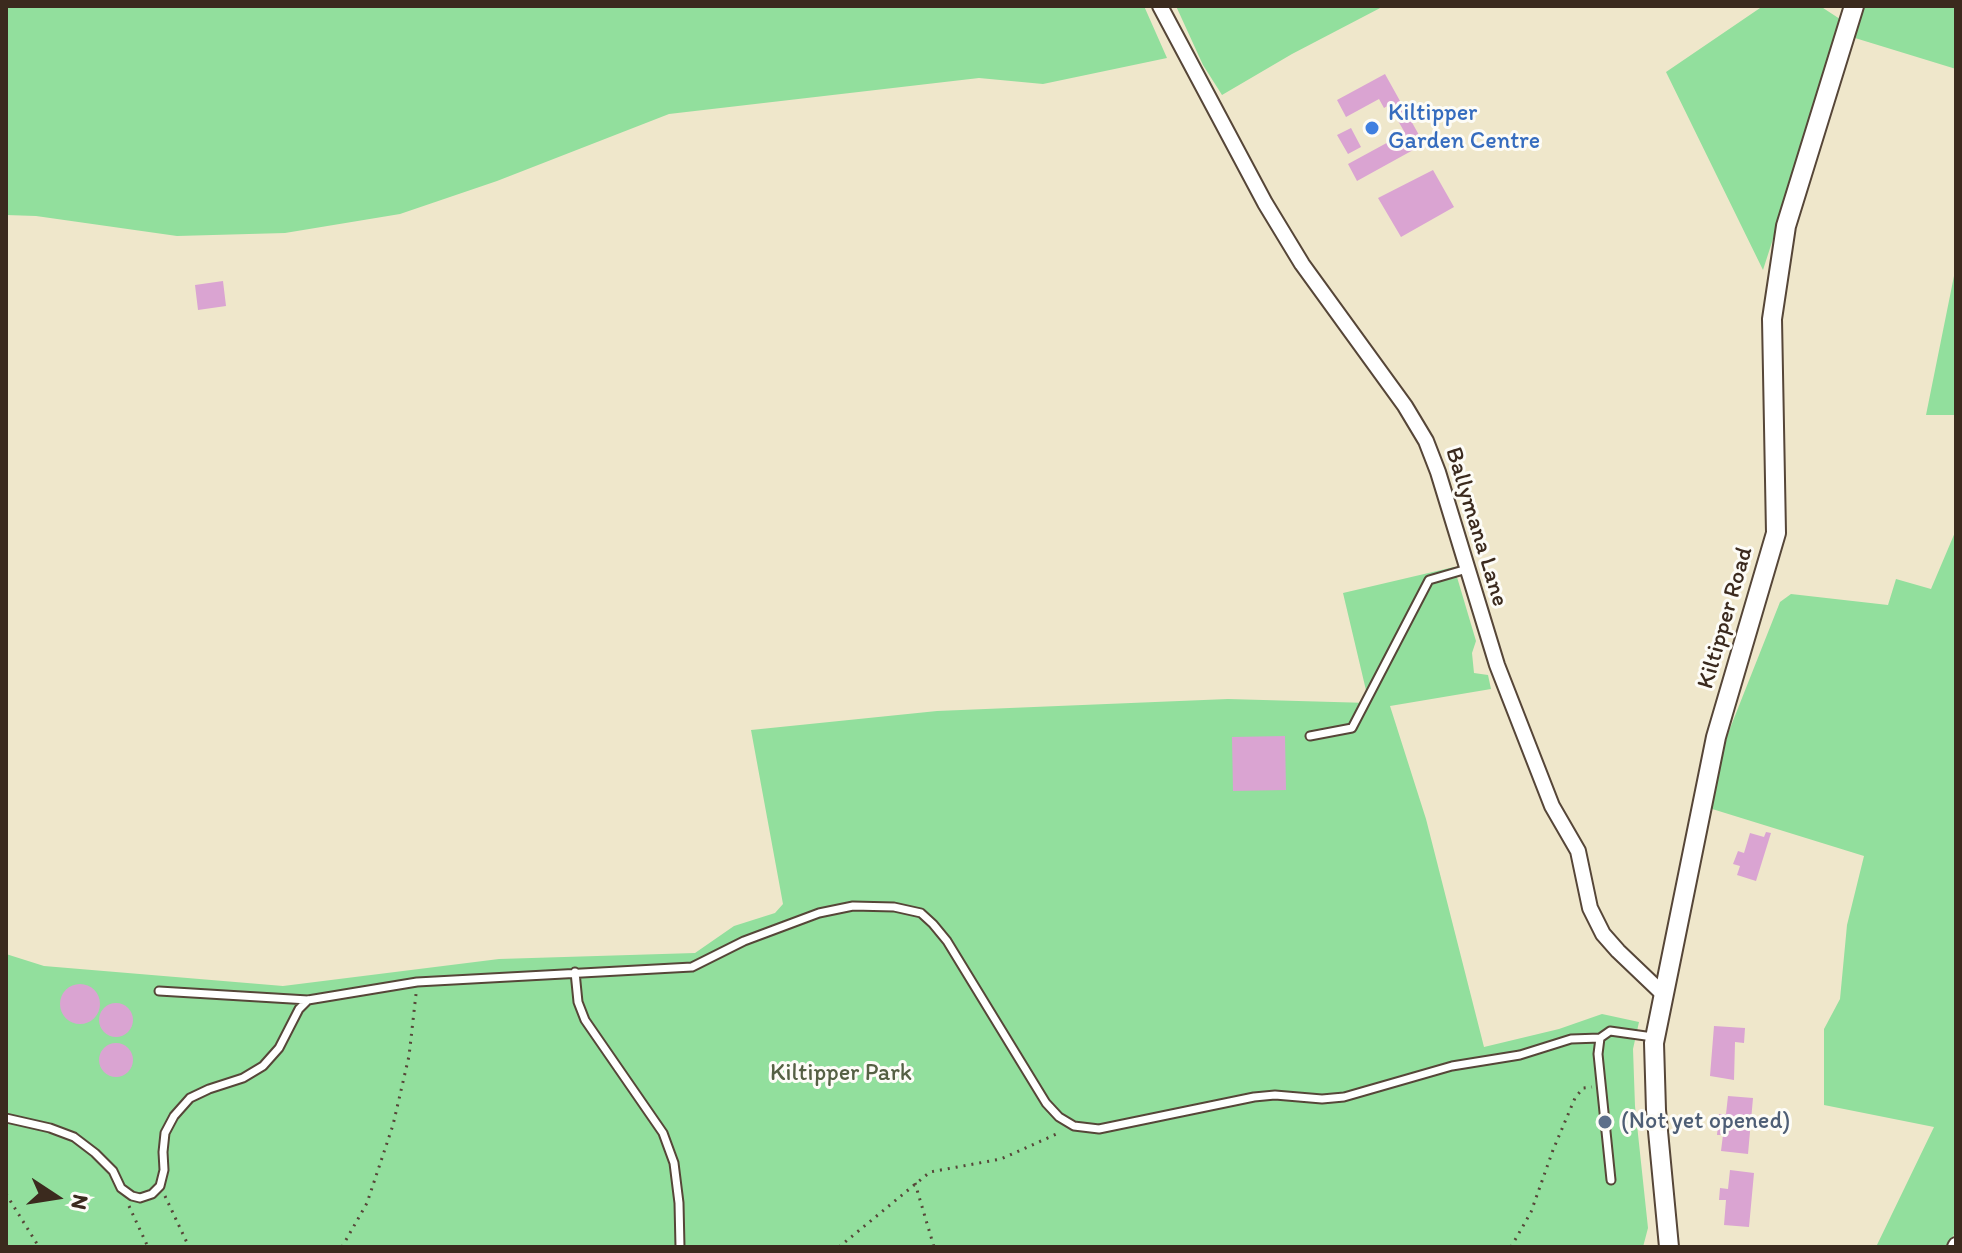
<!DOCTYPE html>
<html>
<head>
<meta charset="utf-8">
<style>
	body { margin:0 }
	#map { position:relative; width:1962px; height:1253px; overflow:hidden; background:#efe7cb; font-family:Itim,sans-serif }
	canvas { display:block }
	.frame { position:absolute; inset:0; border:8px solid #3b2a1e; pointer-events:none }
	.north { position:absolute; left:16px; top:1157px; width:80px; height:80px; -webkit-text-stroke:6px #fdfcf7; paint-order:stroke; rotate:102deg; font-size:22px; font-weight:700; line-height:32px; text-align:center; color:#3b2a1e }
	.north::after { content:''; display:block; margin:auto; width:28px; height:36px; background:#3b2a1e; clip-path:polygon(50% 0,100% 100%,50% 72%,0 100%) }
</style>
</head>
<body>
<div id="map">
<canvas width="1962" height="1253"></canvas>
<div class="frame"></div>
<div class="north">N</div>
</div>
<script>
const c = document.querySelector('canvas').getContext('2d');
c.lineJoin = 'round';
function paint(path, color) { c.fillStyle = color; c.fill(path, 'evenodd'); }
const toPath = rows => new Path2D(rows.map(r => 'M' + r).join(''));
function strokePath(path, color, width, dash) { c.strokeStyle = color; c.lineWidth = width; c.lineCap = dash ? 'butt' : 'round'; c.setLineDash(dash || []); c.stroke(path); }
function write(font, color, halo, rows, align = 'center') {
  c.font = font + ' Itim,sans-serif'; c.lineWidth = 6; c.setLineDash([]); c.textBaseline = 'middle'; c.strokeStyle = halo; c.fillStyle = color; for (const [text, x, y, turn = 0] of rows) {
    c.save(); c.translate(x, y); c.rotate((+turn || 0) * Math.PI / 180); c.textAlign = isNaN(turn) ? turn : align; if (halo) c.strokeText(text, 0, 0); c.fillText(text, 0, 0); c.restore();
  }
}
const green = toPath([
	[6,6,1144,6,1167,58,1043,84,979,78,669,114,497,181,400,214,285,233,177,236,36,216,6,215],
	[1176,6,1384,6,1292,54,1222,95,1203,65],
	[1763,6,1820,6,1843,21,1763,270,1666,72],
	[1862,6,1956,6,1956,69,1855,38],
	[1956,266,1956,415,1926,415],
	[1956,530,1956,1231,1947,1247,1876,1247,1934,1127,1824,1105,1824,1029,1840,999,1847,925,1864,856,1709,808,1727,736,1780,602,1791,594,1888,605,1896,579,1931,589],
	[1454,567,1476,641,1472,653,1474,673,1488,675,1491,689,1390,706,1426,819,1484,1047,1559,1029,1602,1014,1639,1022,1633,1049,1635,1106,1648,1228,1643,1247,6,1247,6,954,44,966,283,986,499,959,695,953,734,926,775,913,783,904,751,730,937,711,1228,699,1369,703,1343,593]
]);
const building = toPath([
	[1385,74,1424,144,1357,181,1348,164,1405,133,1389,105,1384,108,1379,99,1346,117,1337,100],
	[1351,128,1361,147,1348,154,1337,135],
	[1433,170,1454,207,1401,237,1378,198],
	[223,281,226,306,198,310,195,285],
	[1285,736,1286,790,1233,791,1232,737],
	[1766,832,1771,833,1756,881,1737,875,1740,866,1733,864,1738,851,1744,853,1750,833,1764,837],
	'60 1004a20 20 0 1 1 40 0a20 20 0 1 1-40 0Z',
	'99 1020a17 17 0 1 1 34 0a17 17 0 1 1-34 0Z',
	[1714,1026,1745,1028,1744,1043,1735,1042,1734,1080,1710,1076],
	'99 1060a17 17 0 1 1 34 0a17 17 0 1 1-34 0Z',
	[1728,1096,1753,1098,1748,1154,1721,1151,1723,1135,1717,1135,1719,1114,1726,1114],
	[1730,1170,1754,1173,1749,1227,1724,1225,1726,1200,1719,1200,1720,1188,1728,1189]
]);
const path = toPath([
	[915,1183,934,1247],
	[6,1194,39,1247],
	[165,1196,189,1247],
	[129,1206,148,1247],
	[342,1247,367,1203,393,1125,409,1056,416,994],
	[839,1247,930,1172,1001,1159,1061,1132],
	[1511,1247,1531,1212,1553,1150,1575,1098,1583,1088,1592,1087]
]);
const service = toPath([
	[1310,736,1352,728,1429,580,1467,569],
	[575,972,578,1002,585,1020,663,1133,674,1163,679,1203,680,1247],
	[159,991,308,1000,417,982,692,967,744,941,819,913,853,906,894,907,921,913,933,924,947,941,1046,1103,1059,1117,1074,1126,1099,1129,1254,1097,1275,1095,1322,1099,1344,1097,1452,1066,1520,1055,1571,1039,1600,1038],
	[6,1118,50,1128,74,1137,95,1153,113,1171,121,1188,132,1196,140,1198,152,1194,160,1186,164,1170,163,1152,165,1133,174,1116,190,1098,209,1089,243,1078,263,1066,279,1048,299,1009,308,1000],
	[1611,1180,1598,1054,1600,1038,1610,1031,1653,1037]
]);
const minor = toPath([
	[1160,6,1265,203,1302,264,1405,406,1426,441,1438,472,1497,665,1552,806,1578,851,1590,908,1603,934,1618,951,1662,993],
	[1955,1247,1956,1245]
]);
const tertiary = toPath([
	[1669,1247,1656,1110,1654,1043,1716,737,1776,533,1772,319,1786,226,1854,6]
]);
const markers = [
	[1372,128,8,"#3f7fe0"],
	[1605,1122,8,"#5c6f8a"]
];
const shopNames = [
	["Kiltipper",1388,114],
	["Garden Centre",1388,142]
];
const streetNames = [
	["Ballymana Lane",1476,527,73],
	["Kiltipper Road",1726,618,-74]
];
const parkNames = [
	["Kiltipper Park",841,1074]
];
const serviceNames = [
	["(Not yet opened)",1621,1122]
];
paint(green, '#92df9d');
paint(building, '#daa4d2');
strokePath(service, '#564638', 11);
strokePath(minor, '#564638', 18);
strokePath(tertiary, '#564638', 22);
strokePath(path, '#564638', 3, [2, 6]);
strokePath(service, '#fff', 7);
strokePath(minor, '#fff', 14);
strokePath(tertiary, '#fff', 18);
for (const [x, y, r, color] of markers) { const dot = new Path2D(); dot.arc(x, y, r, 0, 2 * Math.PI); c.fillStyle = color; c.fill(dot); strokePath(dot, '#fdfcf7', 3); }
write('24px', '#366cbe', '#fdfcf7', shopNames, 'left');
write('24px', '#3b2a1e', '#fdfcf7', streetNames);
write('24px', '#556044', '#fdfcf7', parkNames);
write('24px', '#4e5e75', '#fdfcf7', serviceNames, 'left');
</script>
</body>
</html>
